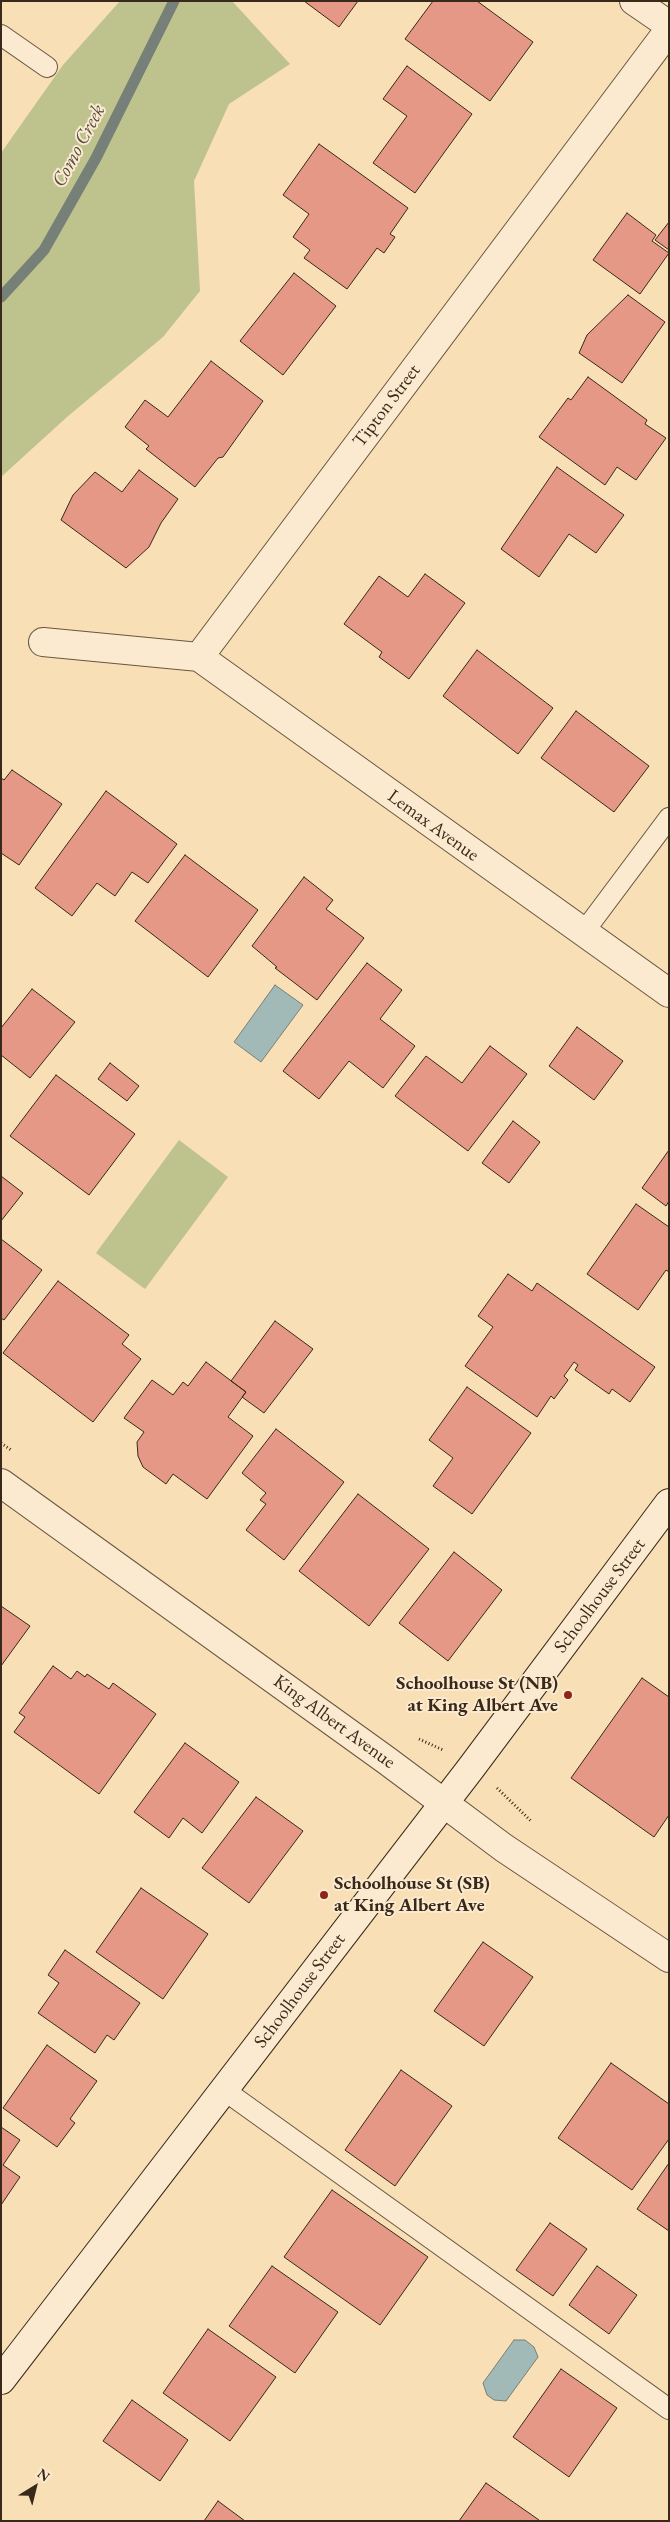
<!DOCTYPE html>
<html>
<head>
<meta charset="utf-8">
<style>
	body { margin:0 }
	#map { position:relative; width:670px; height:2522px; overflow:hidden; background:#f9dfb5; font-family:"EB Garamond",serif }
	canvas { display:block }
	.frame { position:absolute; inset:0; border:2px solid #38291a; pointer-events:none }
	.north { position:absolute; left:10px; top:2462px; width:50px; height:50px; -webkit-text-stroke:4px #fbeacf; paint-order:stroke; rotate:36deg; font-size:14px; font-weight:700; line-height:20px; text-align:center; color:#38291a }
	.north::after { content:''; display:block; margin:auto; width:18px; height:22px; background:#38291a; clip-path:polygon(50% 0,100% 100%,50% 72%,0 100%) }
</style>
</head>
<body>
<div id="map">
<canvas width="670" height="2522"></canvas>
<div class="frame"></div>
<div class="north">N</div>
</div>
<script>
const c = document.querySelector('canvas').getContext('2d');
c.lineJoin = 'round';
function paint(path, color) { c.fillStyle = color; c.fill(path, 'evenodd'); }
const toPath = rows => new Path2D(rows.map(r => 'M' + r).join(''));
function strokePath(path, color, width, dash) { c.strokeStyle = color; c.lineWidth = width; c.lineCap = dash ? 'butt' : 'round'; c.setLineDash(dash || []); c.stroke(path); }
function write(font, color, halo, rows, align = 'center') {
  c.font = font + ' "EB Garamond",serif'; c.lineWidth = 4; c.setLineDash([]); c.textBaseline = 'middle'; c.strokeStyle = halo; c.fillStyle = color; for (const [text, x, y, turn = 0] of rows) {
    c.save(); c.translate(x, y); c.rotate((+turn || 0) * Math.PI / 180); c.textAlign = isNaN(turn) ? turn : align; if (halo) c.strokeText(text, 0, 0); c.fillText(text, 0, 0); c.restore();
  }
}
const green = toPath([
	[120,1,232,1,290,64,229,104,194,181,200,291,163,337,67,417,1,477,1,153,63,65],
	[179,1140,228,1177,145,1289,96,1253]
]);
const water = toPath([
	[275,985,303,1005,261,1062,234,1042,275,985],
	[514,2340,525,2340,534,2347,538,2357,506,2401,494,2400,487,2395,483,2383,514,2340]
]);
const stream = toPath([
	[1,297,44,250,96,158,174,1]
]);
const building = toPath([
	[304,1,358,1,339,27,304,1],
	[433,1,477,1,533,42,490,101,405,39,433,1],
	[407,66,472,114,415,193,373,163,407,116,383,99,407,66],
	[319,144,408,208,390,234,395,237,384,253,377,248,347,289,304,258,310,250,293,237,309,214,283,195,319,144],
	[627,213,656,235,652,241,669,253,640,294,593,260,627,213],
	[669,222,669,250,655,240,669,222],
	[294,273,336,306,283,375,240,341,294,273],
	[628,295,665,322,622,383,579,353,587,335,628,295],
	[211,361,263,401,223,457,218,458,195,487,146,449,149,446,125,427,145,400,168,417,211,361],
	[588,377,647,420,645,424,666,438,636,480,617,467,605,485,539,437,568,398,571,400,588,377],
	[557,467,624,515,596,553,569,534,539,577,501,549,557,467],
	[139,470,178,499,161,523,149,547,126,568,61,520,73,495,95,472,122,492,139,470],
	[425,574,465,603,409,679,379,657,382,652,344,624,379,576,408,597,425,574],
	[477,650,553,708,518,754,443,696,477,650],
	[576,711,649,766,614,812,541,758,576,711],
	[12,770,62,804,19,865,1,853,1,778,4,780,12,770],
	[106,791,177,844,148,883,132,872,115,896,97,883,72,916,35,888,106,791],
	[185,855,258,910,208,977,135,921,185,855],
	[304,877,333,900,326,909,364,938,317,1000,275,968,277,967,252,946,304,877],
	[367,963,402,990,380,1019,415,1046,383,1088,349,1061,319,1099,283,1071,367,963],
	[32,989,75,1022,30,1078,1,1055,1,1028,32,989],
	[577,1027,623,1061,594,1100,549,1066,577,1027],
	[490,1046,527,1074,468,1151,395,1096,426,1056,462,1083,490,1046],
	[110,1063,139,1086,127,1101,98,1079,110,1063],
	[56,1075,135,1134,89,1195,10,1136,56,1075],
	[513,1121,540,1142,509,1183,482,1163,513,1121],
	[669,1150,669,1201,666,1206,642,1188,669,1150],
	[1,1176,23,1193,1,1221,1,1176],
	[636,1204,669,1227,669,1272,666,1270,638,1310,587,1274,636,1204],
	[1,1239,42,1270,4,1320,1,1318,1,1239],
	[508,1274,532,1291,537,1283,655,1367,630,1402,612,1389,609,1394,575,1370,578,1365,574,1362,564,1376,568,1380,554,1399,551,1396,537,1417,465,1366,493,1327,478,1316,508,1274],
	[58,1281,129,1335,122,1344,141,1359,93,1422,3,1353,58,1281],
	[275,1321,313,1349,264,1413,242,1397,246,1392,231,1381,275,1321],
	[206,1362,246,1392,228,1417,253,1436,207,1499,173,1474,166,1484,143,1467,138,1456,137,1442,144,1432,124,1418,152,1380,173,1395,183,1382,188,1386,206,1362],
	[467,1387,531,1433,472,1514,433,1486,453,1458,429,1440,467,1387],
	[276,1429,344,1482,284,1560,246,1530,266,1504,260,1500,266,1493,242,1473,276,1429],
	[358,1494,429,1549,369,1626,299,1571,358,1494],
	[454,1552,502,1590,448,1661,399,1623,454,1552],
	[1,1606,30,1626,1,1666,1,1606],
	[53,1666,71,1679,77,1671,85,1677,87,1674,109,1689,113,1683,156,1714,99,1794,14,1732,25,1717,19,1713,53,1666],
	[642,1678,669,1697,669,1815,654,1837,571,1778,642,1678],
	[185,1743,239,1782,202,1833,183,1818,169,1838,134,1812,185,1743],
	[256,1797,303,1831,249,1903,202,1868,256,1797],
	[141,1888,208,1934,163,1999,96,1952,141,1888],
	[483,1942,533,1977,484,2046,434,2011,483,1942],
	[65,1950,140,2003,114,2040,107,2035,95,2053,38,2013,59,1983,48,1975,65,1950],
	[47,2045,97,2081,70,2119,75,2123,57,2147,3,2108,47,2045],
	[611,2063,669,2104,669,2139,632,2190,558,2138,611,2063],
	[401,2070,452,2106,395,2186,345,2150,401,2070],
	[1,2127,20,2140,3,2165,20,2177,1,2205,1,2127],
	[669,2163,669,2231,637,2209,669,2163],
	[332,2190,428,2257,380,2325,284,2257,332,2190],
	[550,2223,587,2249,553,2296,516,2270,550,2223],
	[272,2266,338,2312,295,2373,229,2326,272,2266],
	[597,2266,637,2295,609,2334,569,2305,597,2266],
	[208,2329,276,2377,230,2441,163,2393,208,2329],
	[561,2369,617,2408,569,2477,513,2437,561,2369],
	[132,2400,188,2440,160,2481,103,2441,132,2400],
	[486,2483,539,2520,538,2521,459,2521,486,2483],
	[218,2501,245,2521,204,2521,218,2501]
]);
const path = toPath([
	[1,1443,11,1450],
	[419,1739,443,1750],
	[497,1788,532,1822]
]);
const lane = toPath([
	[1,35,47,67],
	[583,933,669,818],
	[224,2090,669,2409]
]);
const street = toPath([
	[634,1,669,25],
	[43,642,199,657,669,30],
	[199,657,669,993],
	[1,1483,386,1760,504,1848,669,1958]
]);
const secondary = toPath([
	[1,2380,471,1768,669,1503]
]);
const markers = [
	[568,1695,5,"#8f2418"],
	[324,1895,5,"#8f2418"]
];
const streetNames = [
	["Tipton Street",387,406,-53],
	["Lemax Avenue",433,826,36],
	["Schoolhouse Street",600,1596,-53],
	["King Albert Avenue",334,1722,36],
	["Schoolhouse Street",300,1991,-53]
];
const poiNames = [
	["Schoolhouse St (NB)",558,1684],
	["at King Albert Ave",558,1706],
	["Schoolhouse St (SB)",334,1884,"left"],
	["at King Albert Ave",334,1906,"left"]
];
const waterNames = [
	["Como Creek",79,146,-62]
];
paint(green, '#bec28d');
paint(water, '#a1bab7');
strokePath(water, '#778078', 1);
strokePath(stream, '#778078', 11);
paint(building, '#e59886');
strokePath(building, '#38291a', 1);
strokePath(lane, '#685641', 22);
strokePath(street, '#685641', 30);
strokePath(secondary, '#38291a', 30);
strokePath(path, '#38291a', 3, [1, 2.5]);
strokePath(lane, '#fbeacf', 20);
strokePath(street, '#fbeacf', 28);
strokePath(secondary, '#fbeacf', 28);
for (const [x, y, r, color] of markers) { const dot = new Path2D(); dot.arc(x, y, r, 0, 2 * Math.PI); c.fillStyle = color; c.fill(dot); strokePath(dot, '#fbeacf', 2); }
write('19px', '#38291a', '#fbeacf', streetNames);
write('bold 19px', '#38291a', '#fbeacf', poiNames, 'right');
write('italic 20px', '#524d41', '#fbeacf', waterNames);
</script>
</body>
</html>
